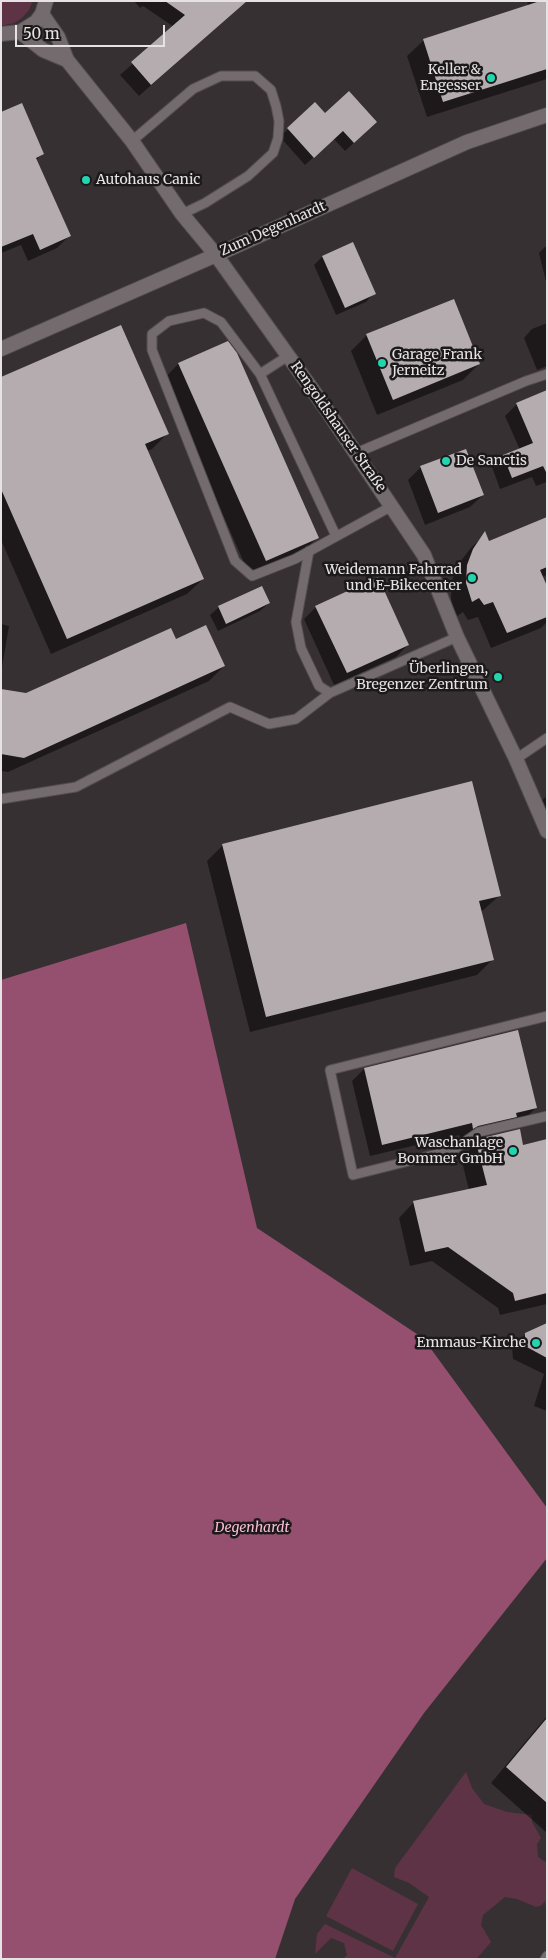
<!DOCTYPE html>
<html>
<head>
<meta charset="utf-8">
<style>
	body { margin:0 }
	#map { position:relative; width:548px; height:1960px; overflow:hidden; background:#373033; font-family:Merriweather,serif }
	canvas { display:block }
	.frame { position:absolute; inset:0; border:2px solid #e7e2e4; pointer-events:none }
	.scale { position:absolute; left:15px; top:25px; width:150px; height:22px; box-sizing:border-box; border:2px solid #e7e2e4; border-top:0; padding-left:6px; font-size:15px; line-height:18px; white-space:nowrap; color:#e7e2e4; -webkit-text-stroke:4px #1c191a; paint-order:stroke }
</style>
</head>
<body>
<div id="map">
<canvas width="548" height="1960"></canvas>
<div class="frame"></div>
<div class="scale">50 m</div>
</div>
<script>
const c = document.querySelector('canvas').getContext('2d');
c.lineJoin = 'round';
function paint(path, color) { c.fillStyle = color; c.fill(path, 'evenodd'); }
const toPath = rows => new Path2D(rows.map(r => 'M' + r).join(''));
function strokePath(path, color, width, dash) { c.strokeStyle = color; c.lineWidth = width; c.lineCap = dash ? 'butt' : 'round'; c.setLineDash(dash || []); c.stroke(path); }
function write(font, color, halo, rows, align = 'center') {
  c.font = font + ' Merriweather,serif'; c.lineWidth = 5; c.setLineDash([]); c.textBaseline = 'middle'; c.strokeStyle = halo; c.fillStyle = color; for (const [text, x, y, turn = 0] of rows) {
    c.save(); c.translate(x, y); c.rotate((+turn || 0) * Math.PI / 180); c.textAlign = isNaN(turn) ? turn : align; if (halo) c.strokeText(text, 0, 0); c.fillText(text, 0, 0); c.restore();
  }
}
const green = toPath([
	[1,1,33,1,29,10,22,18,14,23,4,25,1,25],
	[466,1772,472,1788,484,1804,507,1812,532,1815,532,1822,541,1838,537,1844,538,1857,547,1863,547,1915,545,1901,542,1905,536,1907,517,1899,505,1897,483,1915,481,1925,491,1942,478,1957,474,1959,343,1959,347,1955,344,1943,331,1938,315,1954,317,1934,325,1924,395,1958,429,1897,409,1883,394,1877,395,1868],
	[352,1868,418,1904,393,1951,326,1916]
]);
const forest = toPath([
	[186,923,257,1228,423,1338,547,1508,547,1558,424,1713,295,1899,275,1959,1,1959,1,980]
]);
const shadow = toPath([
	[134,1,232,1,238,8,139,96,120,75,174,27,143,6,140,8],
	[527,1,547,1,547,79,427,117,407,56,424,40,528,6],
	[1,114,42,154,36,160,69,236,57,248,28,261,21,245,1,253],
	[325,114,368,130,345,151,334,139,305,165,280,137,288,129],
	[352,244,374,293,366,302,336,315,314,265,322,257],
	[547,245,547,286,539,253],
	[547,323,547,366,537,370,524,338,532,329],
	[367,335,479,364,463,380,377,415,351,351],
	[227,343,317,538,301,553,250,576,163,380,178,364],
	[1,378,167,434,152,449,147,451,203,579,187,594,51,654,1,540],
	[547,391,547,482,536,486,532,477,500,489,492,467,504,456,520,450,505,416,517,404],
	[421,467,483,495,470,507,425,525,408,480],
	[547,518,547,575,542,577,547,589,547,622,541,628,491,648,478,617,468,620,463,612,456,617,451,599,452,581,457,566,470,549,485,534,488,543],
	[269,603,260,611,218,631,210,615,219,607],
	[316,607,408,645,396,657,334,685,304,619],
	[1,624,9,626,1,673],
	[175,641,224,666,209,681,8,772,1,771,1,690,26,694],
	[547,796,547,815,541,801],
	[223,845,499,896,481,912,493,959,477,975,250,1032,207,861],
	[364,1069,536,1108,523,1120,461,1140,459,1135,370,1156,352,1081],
	[547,1140,547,1304,500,1315,498,1308,432,1261,410,1266,399,1218,414,1202,469,1190,461,1158,477,1143,522,1146],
	[547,1325,547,1411,534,1406,544,1374,513,1359,512,1347,526,1334],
	[547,1716,547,1833,491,1783]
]);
const building = toPath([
	[165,1,247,1,151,85,131,62,185,15],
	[540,1,547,1,547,69,443,102,423,39],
	[349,91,377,122,354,143,343,131,314,158,287,128,315,102,325,113],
	[22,103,44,154,36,158,71,236,40,250,33,234,1,247,1,112],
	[353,242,376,294,345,308,322,256],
	[454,299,480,364,393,400,366,334],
	[121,325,169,434,145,444,204,579,67,639,1,489,1,377],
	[228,341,237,353,319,538,266,561,178,363],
	[547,390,547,474,543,466,512,478,503,455,533,443,516,403],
	[466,449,484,495,438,513,420,466],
	[547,517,547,567,540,570,547,586,547,617,507,633,493,602,484,605,479,598,472,602,466,583,467,565,473,549,485,531,489,541],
	[378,577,409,645,347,673,315,606],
	[262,586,270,603,226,624,218,606],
	[206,625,225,666,24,758,1,754,1,689,26,693,171,628,176,639],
	[472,781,501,896,479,901,494,960,266,1017,222,844],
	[518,1030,537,1108,516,1113,517,1117,478,1126,473,1129,472,1123,382,1145,364,1068],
	[520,1129,523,1145,547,1139,547,1293,515,1301,513,1293,448,1247,425,1252,413,1201,487,1185,476,1142,482,1138],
	[547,1323,547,1358,525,1346,525,1333],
	[547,1718,547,1803,506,1767]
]);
const service = toPath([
	[132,141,193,89,221,76,255,76,271,90,276,106,279,121,278,138,273,153,248,176,205,203,182,214],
	[288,356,260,374,336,536],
	[260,374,221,322,204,313,169,321,152,334,152,350,235,561,252,576,295,559,392,506],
	[356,453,526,381,547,374],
	[309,551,296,622,301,648,319,686,330,693,457,637],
	[516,759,547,738],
	[1,799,76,787,230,707,269,724,296,719,330,693],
	[547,1016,330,1070,353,1175,453,1150,479,1132,547,1116],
	[545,1959,547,1956]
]);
const minor = toPath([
	[42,14,58,37,67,60,132,141,182,214,216,255,324,406,424,555,457,637,516,759,547,831],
	[20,32,43,50,67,60],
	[1,349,216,255,467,142,547,115]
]);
const secondary = toPath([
	[1,34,20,32,36,22,42,14,46,1]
]);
const markers = [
	[491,78,5,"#22d5af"],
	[86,180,5,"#22d5af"],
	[382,363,5,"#22d5af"],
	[446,461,5,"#22d5af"],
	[472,578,5,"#22d5af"],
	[498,677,5,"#22d5af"],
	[513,1151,5,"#22d5af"],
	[536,1343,5,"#22d5af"]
];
const poiNames = [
	["Keller &",481,70],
	["Engesser",481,86],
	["Autohaus Canic",96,180,"left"],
	["Garage Frank",392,355,"left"],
	["Jerneitz",392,371,"left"],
	["De Sanctis",456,461,"left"],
	["Weidemann Fahrrad",462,570],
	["und E-Bikecenter",462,586],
	["Überlingen,",488,669],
	["Bregenzer Zentrum",488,685],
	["Waschanlage",503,1143],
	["Bommer GmbH",503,1159],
	["Emmaus-Kirche",526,1343]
];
const streetNames = [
	["Zum Degenhardt",273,229,-24],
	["Rengoldshauser Straße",338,427,55]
];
const parkNames = [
	["Degenhardt",252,1528]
];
paint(green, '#5e3346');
paint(forest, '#96506f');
paint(shadow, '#0007');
paint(building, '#b4acaf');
strokePath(service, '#524d4f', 11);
strokePath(minor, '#524d4f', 16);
strokePath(secondary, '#524d4f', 16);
strokePath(service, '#736b6e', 9);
strokePath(minor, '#736b6e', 14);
strokePath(secondary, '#736b6e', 14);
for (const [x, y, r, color] of markers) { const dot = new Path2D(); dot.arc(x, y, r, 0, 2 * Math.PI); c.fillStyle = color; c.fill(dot); strokePath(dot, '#1c191a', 2); }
write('14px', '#e7e2e4', '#1c191a', poiNames, 'right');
write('14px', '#e7e2e4', '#1c191a', streetNames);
write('italic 14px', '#fabcd4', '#1c191a', parkNames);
</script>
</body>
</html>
